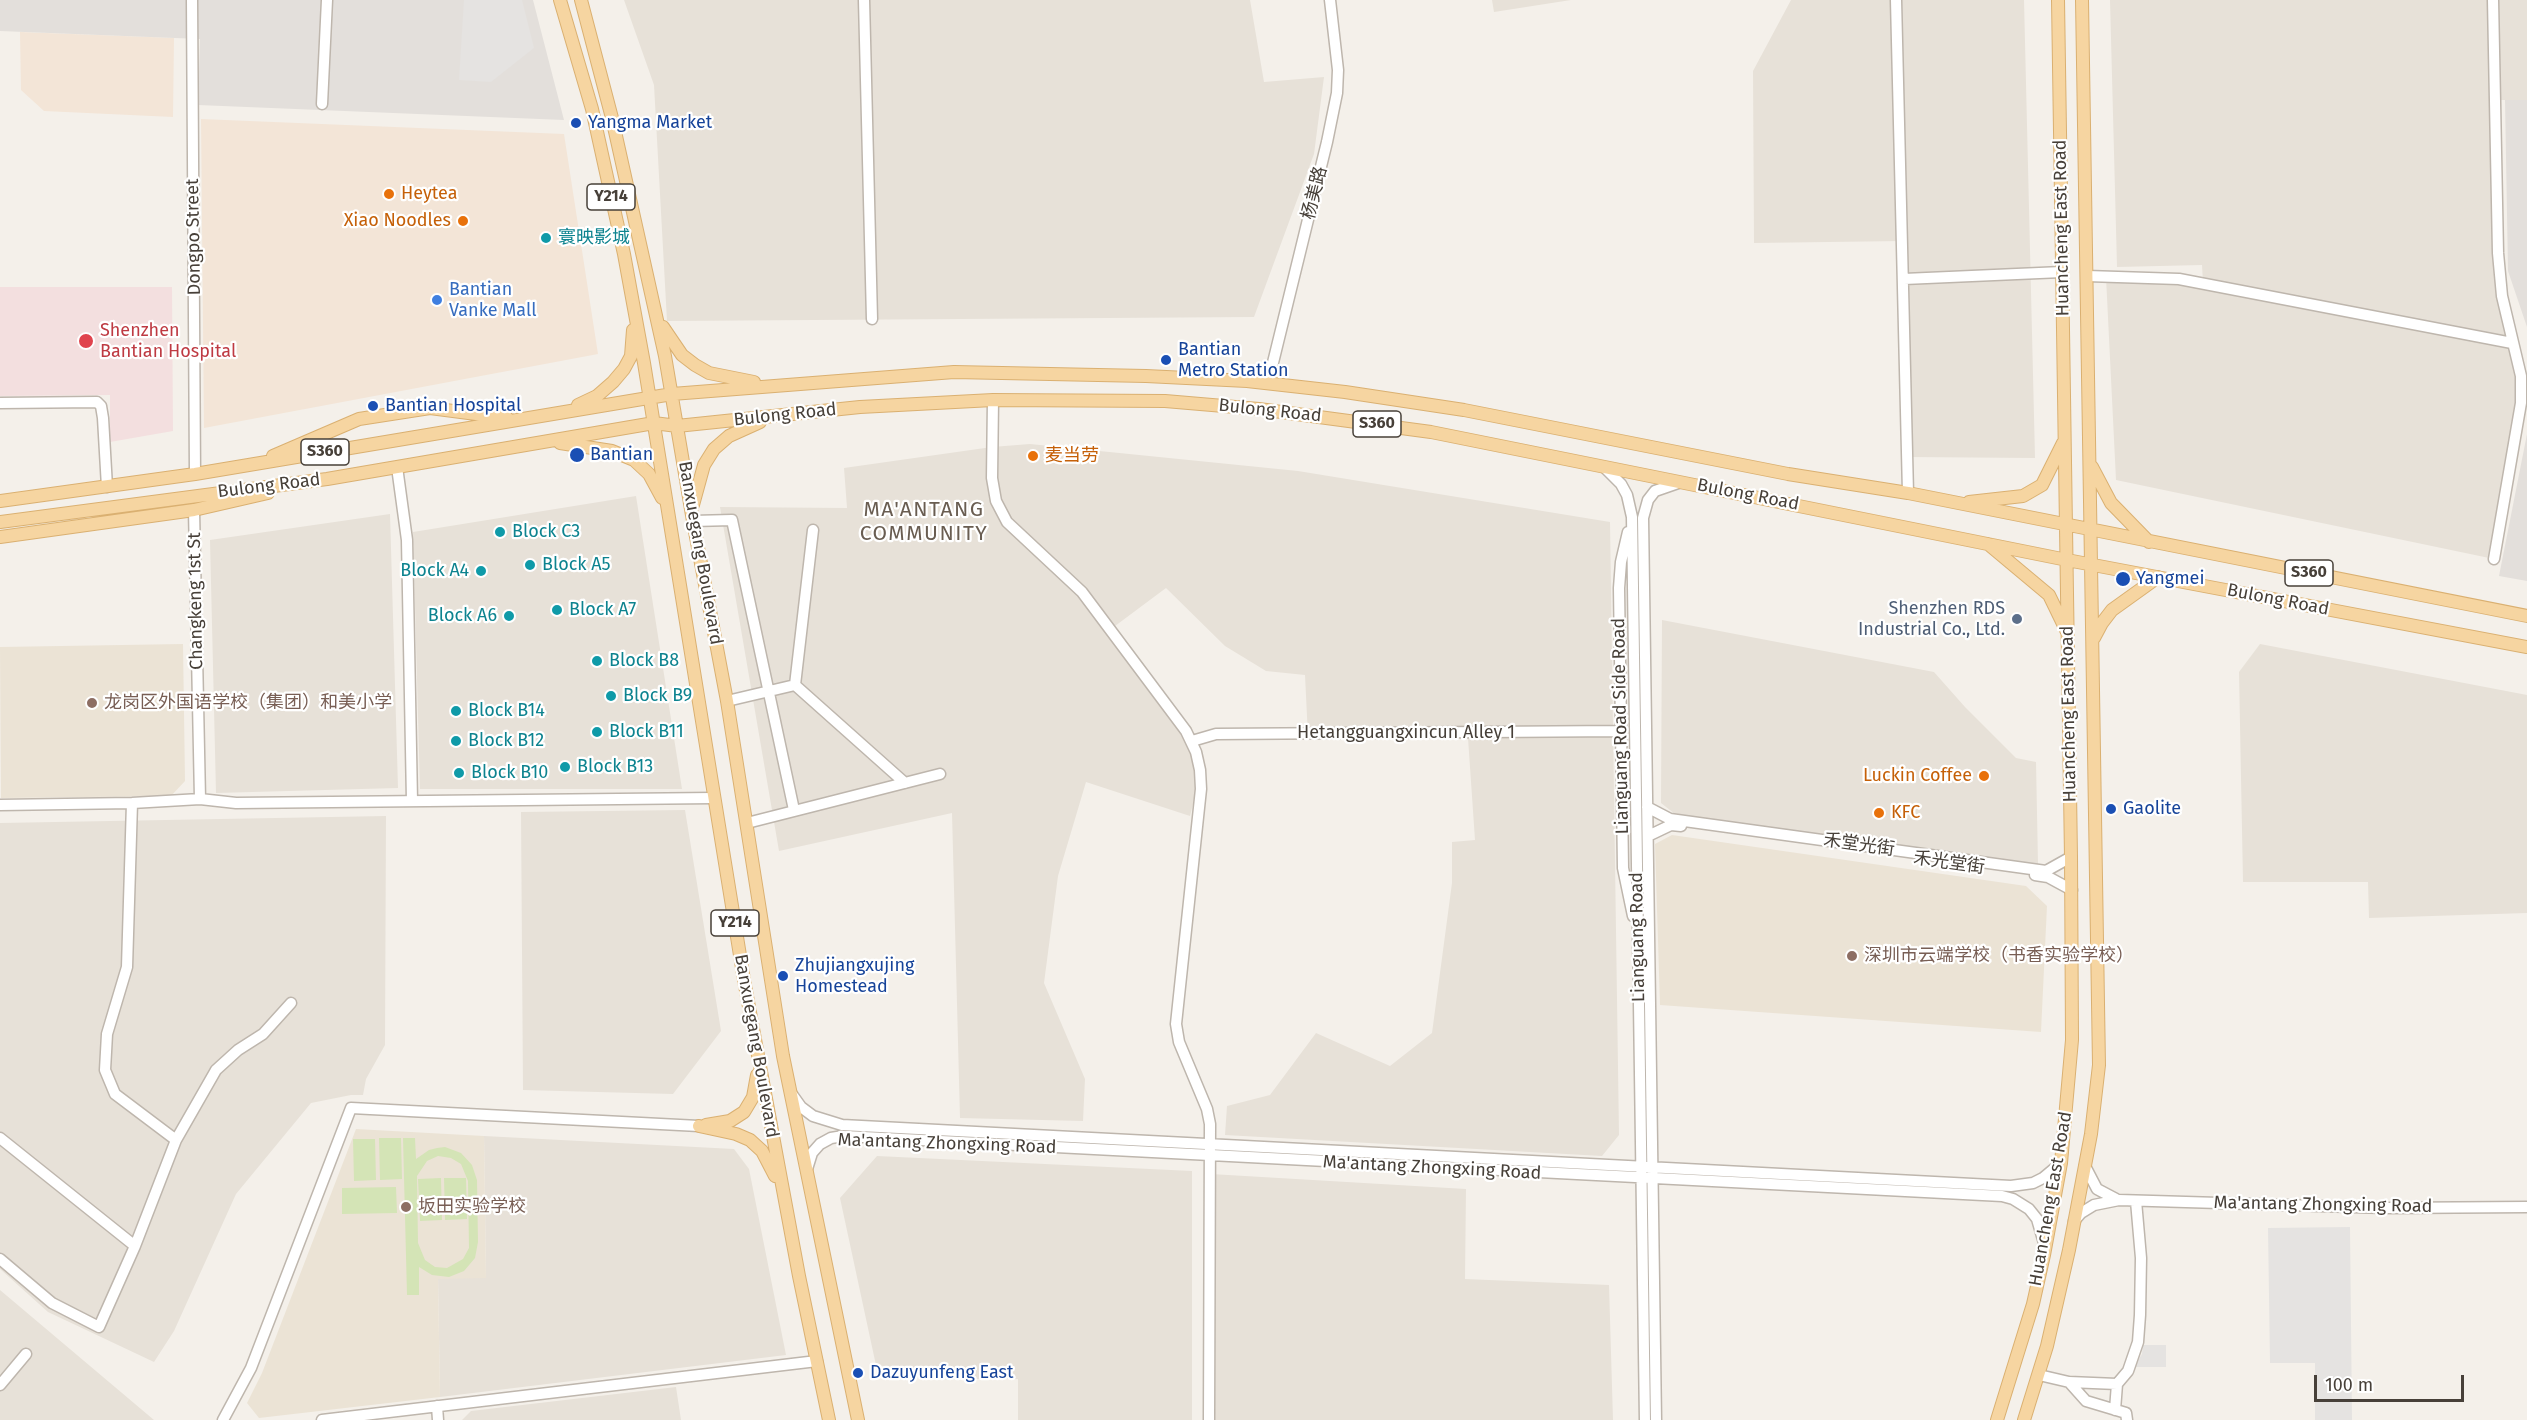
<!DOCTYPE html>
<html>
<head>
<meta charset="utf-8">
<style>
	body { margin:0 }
	#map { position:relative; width:2527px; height:1420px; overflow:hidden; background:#f4f0ea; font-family:"Fira Sans",sans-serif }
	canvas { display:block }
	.scale { position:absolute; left:2314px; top:1375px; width:150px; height:27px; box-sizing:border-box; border:3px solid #474039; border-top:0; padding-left:8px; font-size:18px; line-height:21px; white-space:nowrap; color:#474039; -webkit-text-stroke:4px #fff; paint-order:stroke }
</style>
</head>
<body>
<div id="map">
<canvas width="2527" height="1420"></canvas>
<div class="scale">100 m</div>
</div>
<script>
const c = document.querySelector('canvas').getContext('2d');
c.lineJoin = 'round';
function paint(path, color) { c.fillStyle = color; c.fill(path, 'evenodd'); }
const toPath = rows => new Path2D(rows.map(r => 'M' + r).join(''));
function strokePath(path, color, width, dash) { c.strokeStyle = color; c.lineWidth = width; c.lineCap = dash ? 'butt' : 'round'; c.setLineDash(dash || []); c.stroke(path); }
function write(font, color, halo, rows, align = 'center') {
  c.font = font + ' "Fira Sans","Noto Sans SC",sans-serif'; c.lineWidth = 4.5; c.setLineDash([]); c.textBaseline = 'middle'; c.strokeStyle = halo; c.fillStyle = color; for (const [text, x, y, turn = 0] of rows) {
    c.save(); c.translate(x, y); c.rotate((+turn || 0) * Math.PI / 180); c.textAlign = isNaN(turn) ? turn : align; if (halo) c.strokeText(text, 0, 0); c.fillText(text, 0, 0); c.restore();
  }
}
const residential = toPath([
	[624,0,1250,0,1264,82,1324,77,1314,154,1254,317,667,321,654,85],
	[1492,0,1571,0,1494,12],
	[1791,0,2024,0,2035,458,1907,457,1903,241,1754,243,1753,71],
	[2110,0,2527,0,2527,100,2494,100,2498,253,2521,376,2494,559,2116,480,2106,277,2203,283,2202,265,2117,267],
	[1030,444,1298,471,1610,522,1619,1135,1602,1156,1225,1135,1227,1106,1270,1095,1316,1033,1390,1066,1432,1033,1452,883,1452,842,1475,840,1468,738,1308,737,1305,675,1266,671,1225,646,1166,588,1111,629,1186,731,1195,776,1195,796,1190,816,1086,782,1058,876,1044,983,1085,1079,1083,1121,960,1118,952,813,779,851,720,507,847,508,844,468,992,447],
	[636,496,682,789,420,789,413,532],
	[390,514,398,788,216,793,210,540],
	[1662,620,1934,672,1965,707,2016,758,2036,762,2038,864,1675,814,1661,803],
	[2260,644,2527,695,2527,913,2369,918,2368,882,2243,882,2239,672],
	[685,810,721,1031,673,1094,523,1090,521,812],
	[386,816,385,1045,366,1079,363,1095,351,1095,311,1103,236,1194,174,1331,154,1362,48,1312,0,1269,0,823],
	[484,1136,734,1149,749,1169,786,1355,440,1397,438,1278,486,1277],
	[877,1156,1192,1171,1192,1420,1018,1420,1018,1379,965,1379,964,1370,877,1370,840,1198],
	[1211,1174,1466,1189,1465,1279,1609,1285,1613,1420,1209,1420],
	[0,1290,154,1420,0,1420],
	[676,1387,681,1420,462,1420,471,1411]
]);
const commercial = toPath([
	[20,32,174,38,173,117,44,111,21,90],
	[201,119,564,134,598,354,204,428]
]);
const industrial = toPath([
	[0,0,533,0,564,120,198,105,200,39,0,31],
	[2505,100,2527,100,2527,327,2508,271],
	[2527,434,2527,581,2499,576]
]);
const education = toPath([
	[183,644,185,781,171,796,1,798,0,647],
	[1672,835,2026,886,2047,906,2041,1032,1660,1005,1655,844],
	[356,1129,484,1136,486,1278,438,1279,440,1397,259,1418,247,1403,262,1373]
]);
const medical = toPath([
	[0,287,172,287,173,431,110,442,110,395,0,396]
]);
const green = toPath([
	[379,1138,401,1138,402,1179,380,1180],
	[403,1138,415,1138,416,1159,429,1150,437,1148,445,1147,461,1153,472,1165,477,1180,478,1242,475,1258,464,1271,449,1277,432,1275,419,1267,419,1295,407,1295],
	[438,1156,451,1158,461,1164,468,1181,469,1248,463,1259,447,1268,435,1267,425,1260,418,1243,417,1176,427,1161],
	[353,1139,375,1139,376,1180,354,1181],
	[441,1178,442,1220,420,1221,418,1179],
	[444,1178,466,1178,467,1219,445,1220],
	[396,1187,397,1213,342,1214,342,1188]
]);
const parking = toPath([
	[464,0,522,0,534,48,491,82,459,80],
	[2350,1227,2352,1420,2315,1420,2315,1363,2270,1363,2268,1228],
	[2143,1345,2166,1345,2166,1367,2134,1367,2142,1354]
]);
const minor = toPath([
	[192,0,195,474],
	[864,0,872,319],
	[1896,0,1908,493],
	[2493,0,2498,253,2502,296,2521,376,2521,403,2494,559],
	[322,104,327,0],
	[2087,276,2179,279,2512,343],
	[1904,279,2062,272],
	[1268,383,1327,142,1337,93,1338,70,1330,0],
	[993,400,992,478,996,501,1007,522,1082,592,1186,731,1196,752,1200,770,1201,789,1176,1024,1179,1042,1207,1109,1210,1124,1209,1420],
	[0,403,97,402,101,406,103,418,107,487],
	[397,467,407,540,412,801],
	[1604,467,1621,484,1627,495,1632,517,1645,1420],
	[194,510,200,799],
	[693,521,732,520,794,810],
	[813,530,795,685,905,783],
	[1628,532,1621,562,1619,588,1623,868,1633,916],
	[727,701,795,685],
	[1192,741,1216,734,1621,731],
	[132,803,127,967,107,1034,105,1070,115,1094,176,1140],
	[0,805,132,803,200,799,236,803,714,798],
	[1647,807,1670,819,2046,871,2071,857],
	[747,823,940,774],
	[1648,836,1671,825,1681,826],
	[2035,875,2048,877,2072,890],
	[791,1093,801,1107,813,1116,842,1125,2011,1186,2033,1183,2043,1178,2061,1163],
	[0,1138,135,1246],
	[2085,1166,2097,1189,2116,1199],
	[807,1169,812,1153,820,1144,831,1138,843,1136,2002,1196,2013,1199,2029,1209,2037,1219,2044,1243],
	[2074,1221,2081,1213,2094,1205,2119,1200,2386,1208,2527,1207],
	[0,1259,52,1303,99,1327,135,1246,176,1140,216,1070,238,1050,263,1034,291,1003],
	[2039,1375,2069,1382],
	[0,1385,26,1354],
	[437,1406,438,1420],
	[2115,1410,2117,1384],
	[223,1420,251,1368,351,1108,699,1126],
	[322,1420,817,1361],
	[1656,1420,1643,518,1648,500,1655,491,1678,483],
	[2127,1420,2126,1413,2086,1401,2069,1382,2117,1384,2128,1371,2138,1342,2140,1315,2141,1258,2136,1201]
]);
const major = toPath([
	[560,0,592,109,624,254,644,363,744,980,799,1276,829,1420],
	[581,0,612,118,665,356,693,521,727,701,783,1056,858,1420],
	[663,327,682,355,695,365,709,373,754,382],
	[578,405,597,396,613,382,624,369,631,356,633,330],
	[560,443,612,451,634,460,649,474,662,498],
	[273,456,359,419,430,408,507,418],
	[2092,467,2111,503,2149,542],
	[0,501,195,474,672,394,954,372,1146,376,1247,381,1345,392,1464,410,1788,474,1908,493,2527,616],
	[1969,502,2023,496,2042,485,2063,443],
	[693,505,704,465,714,449,729,436,760,422],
	[0,522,327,479,654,423,677,426,860,407,993,400,1165,401,1259,409,1431,432,2067,560,2527,647],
	[0,537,194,510,268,493],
	[1988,544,2049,595,2067,632],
	[2094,638,2102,623,2112,610,2158,577],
	[706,1125,730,1121,744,1112,753,1097,757,1075],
	[699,1126,736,1134,750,1140,762,1151,775,1176],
	[1997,1420,2033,1304,2044,1255,2061,1163,2072,1040,2071,857,2058,0],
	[2024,1420,2047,1346,2069,1250,2091,1134,2099,1065,2082,0]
]);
const markers = [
	[576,123,6,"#1a4fb4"],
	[389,194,6,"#e8710a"],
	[463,221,6,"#e8710a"],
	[546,238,6,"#0f9aa8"],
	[437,300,6,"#3f7fe0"],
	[86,341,8,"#e0444e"],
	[1166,360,6,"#1a4fb4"],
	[373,406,6,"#1a4fb4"],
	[577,455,8,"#1a4fb4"],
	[1033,456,6,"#e8710a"],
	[500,532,6,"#0f9aa8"],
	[530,565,6,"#0f9aa8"],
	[481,571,6,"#0f9aa8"],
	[2123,579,8,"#1a4fb4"],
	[557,610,6,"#0f9aa8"],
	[509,616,6,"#0f9aa8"],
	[2017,619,6,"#5c6f8a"],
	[597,661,6,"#0f9aa8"],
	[611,696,6,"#0f9aa8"],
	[92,703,6,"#8d6e63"],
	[456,711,6,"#0f9aa8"],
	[597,732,6,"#0f9aa8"],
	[456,741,6,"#0f9aa8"],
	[565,767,6,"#0f9aa8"],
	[459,773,6,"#0f9aa8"],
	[1984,776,6,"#e8710a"],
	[2111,809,6,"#1a4fb4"],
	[1879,813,6,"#e8710a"],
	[1852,956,6,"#8d6e63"],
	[783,976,6,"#1a4fb4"],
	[406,1207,6,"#8d6e63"],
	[858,1373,6,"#1a4fb4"]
];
const shields = [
	[611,197,48],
	[1377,424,48],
	[325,452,48],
	[2309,573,48],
	[735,923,48]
];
const shieldNames = [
	["Y214",611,197],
	["S360",1377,424],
	["S360",325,452],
	["S360",2309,573],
	["Y214",735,923]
];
const transitNames = [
	["Yangma Market",588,123],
	["Bantian",1178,350],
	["Metro Station",1178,371],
	["Bantian Hospital",385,406],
	["Bantian",590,455],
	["Yangmei",2136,579],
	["Gaolite",2123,809],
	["Zhujiangxujing",795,966],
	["Homestead",795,987],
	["Dazuyunfeng East",870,1373]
];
const streetNames = [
	["杨美路",1315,193,-76],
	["Huancheng East Road",2062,228,-91],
	["Dongpo Street",194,237,-91],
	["Bulong Road",1270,411,6],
	["Bulong Road",785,415,-6],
	["Bulong Road",269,486,-7],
	["Bulong Road",1748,495,11],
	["Banxuegang Boulevard",700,553,80],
	["Bulong Road",2278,600,11],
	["Changkeng 1st St",196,601,-91],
	["Huancheng East Road",2069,714,-91],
	["Lianguang Road Side Road",1621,726,-91],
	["Hetangguangxincun Alley 1",1406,733],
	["禾堂光街",1859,845,8],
	["禾光堂街",1949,863,8],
	["Lianguang Road",1638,937,-91],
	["Banxuegang Boulevard",756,1046,80],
	["Ma'antang Zhongxing Road",947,1144,2],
	["Ma'antang Zhongxing Road",1432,1168,3],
	["Huancheng East Road",2051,1199,-80],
	["Ma'antang Zhongxing Road",2323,1205,1]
];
const foodNames = [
	["Heytea",401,194],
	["Xiao Noodles",451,221,"right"],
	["麦当劳",1045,456],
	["Luckin Coffee",1972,776,"right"],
	["KFC",1891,813]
];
const cultureNames = [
	["寰映影城",558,238],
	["Block C3",512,532],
	["Block A5",542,565],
	["Block A4",469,571,"right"],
	["Block A7",569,610],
	["Block A6",497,616,"right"],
	["Block B8",609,661],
	["Block B9",623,696],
	["Block B14",468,711],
	["Block B11",609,732],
	["Block B12",468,741],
	["Block B13",577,767],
	["Block B10",471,773]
];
const shopNames = [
	["Bantian",449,290],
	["Vanke Mall",449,311]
];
const healthNames = [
	["Shenzhen",100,331],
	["Bantian Hospital",100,352]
];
const serviceNames = [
	["Shenzhen RDS",2005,609],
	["Industrial Co., Ltd.",2005,630]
];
const educationNames = [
	["龙岗区外国语学校（集团）和美小学",104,703],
	["深圳市云端学校（书香实验学校）",1864,956],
	["坂田实验学校",418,1207]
];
const quarterNames = [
	["MA'ANTANG",924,510],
	["COMMUNITY",924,534]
];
paint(residential, '#e7e1d8');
paint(commercial, '#f3e5d7');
paint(industrial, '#e3dfdb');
paint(education, '#ebe3d5');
paint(medical, '#f3dfdf');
paint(green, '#d4e4b6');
paint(parking, '#e5e3e1');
strokePath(minor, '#beb6ad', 13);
strokePath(major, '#dab071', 14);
strokePath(minor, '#fff', 10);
strokePath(major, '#f6d5a1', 12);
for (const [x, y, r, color] of markers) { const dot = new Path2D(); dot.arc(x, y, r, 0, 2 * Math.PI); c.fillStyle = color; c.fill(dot); strokePath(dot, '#fff', 2); }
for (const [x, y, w] of shields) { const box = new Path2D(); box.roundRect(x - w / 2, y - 13, w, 26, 4.5); c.fillStyle = '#fff'; c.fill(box); strokePath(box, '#474039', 1.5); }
write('bold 16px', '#474039', null, shieldNames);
write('18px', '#164399', '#fff', transitNames, 'left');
write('18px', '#474039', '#fff', streetNames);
write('18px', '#c56008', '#fff', foodNames, 'left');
write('18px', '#0d838f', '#fff', cultureNames, 'left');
write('18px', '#366cbe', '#fff', shopNames, 'left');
write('18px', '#be3a42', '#fff', healthNames, 'left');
write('18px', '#4e5e75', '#fff', serviceNames, 'right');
write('18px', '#785e54', '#fff', educationNames, 'left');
c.letterSpacing = '1.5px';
write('21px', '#695d51', '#fff', quarterNames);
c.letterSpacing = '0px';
</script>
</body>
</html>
